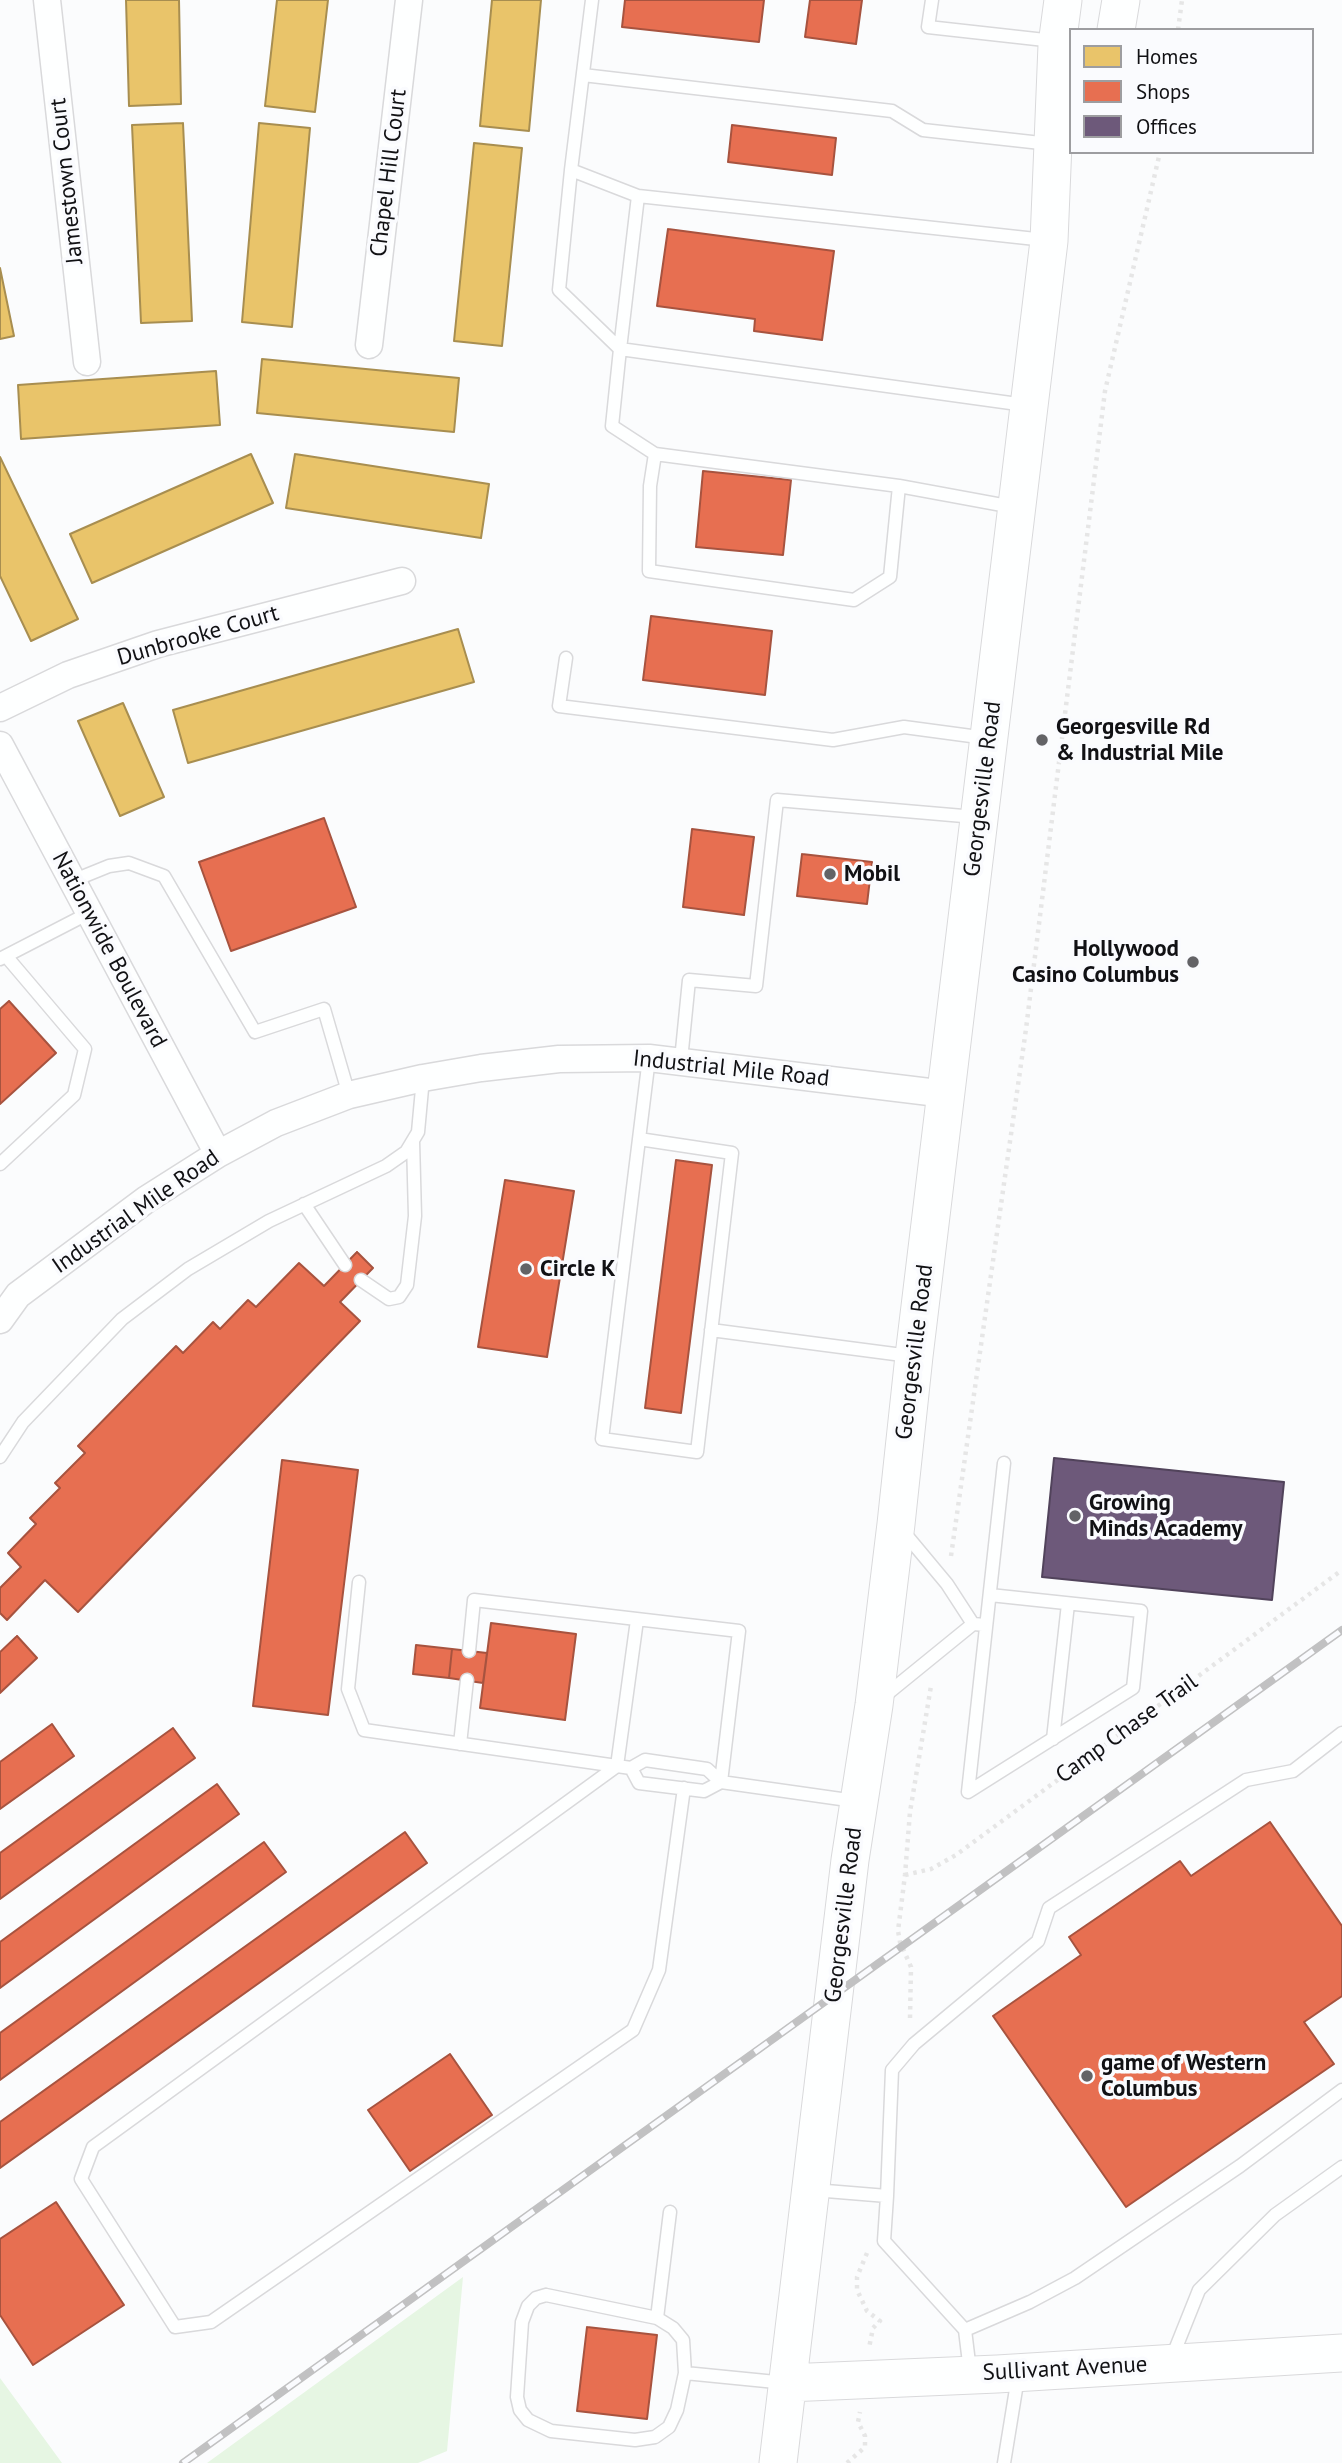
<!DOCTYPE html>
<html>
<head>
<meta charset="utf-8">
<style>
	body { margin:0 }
	#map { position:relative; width:1342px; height:2463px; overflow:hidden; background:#fbfcfd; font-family:"PT Sans",sans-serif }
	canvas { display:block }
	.legend { position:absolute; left:1069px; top:28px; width:245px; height:126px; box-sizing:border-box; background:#fafbfe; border:2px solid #9d9da0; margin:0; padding:9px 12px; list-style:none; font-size:21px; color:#111114 }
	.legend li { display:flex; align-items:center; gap:14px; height:35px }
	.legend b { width:35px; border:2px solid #9d9da0 }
</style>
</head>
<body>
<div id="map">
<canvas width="1342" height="2463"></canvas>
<ul class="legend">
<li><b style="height:19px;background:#e9c46a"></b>Homes</li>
<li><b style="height:19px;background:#e76f51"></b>Shops</li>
<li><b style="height:19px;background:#6d597a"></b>Offices</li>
</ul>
</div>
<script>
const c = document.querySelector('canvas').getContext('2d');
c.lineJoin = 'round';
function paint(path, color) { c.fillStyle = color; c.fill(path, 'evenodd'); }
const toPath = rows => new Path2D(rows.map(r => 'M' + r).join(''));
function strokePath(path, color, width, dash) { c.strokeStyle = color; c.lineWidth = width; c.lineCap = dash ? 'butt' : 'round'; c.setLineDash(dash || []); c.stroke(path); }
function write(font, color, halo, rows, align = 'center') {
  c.font = font + ' "PT Sans",sans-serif'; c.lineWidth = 7; c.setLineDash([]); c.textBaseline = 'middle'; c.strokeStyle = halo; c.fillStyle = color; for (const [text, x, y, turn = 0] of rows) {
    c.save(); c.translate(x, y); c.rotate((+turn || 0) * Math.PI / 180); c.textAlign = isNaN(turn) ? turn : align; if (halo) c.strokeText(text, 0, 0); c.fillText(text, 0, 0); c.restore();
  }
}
const green = toPath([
	[463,2277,447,2451,418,2463,207,2463],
	[0,2378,62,2463,0,2463]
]);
const homes = toPath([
	[126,0,179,0,181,104,129,106,126,0],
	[277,0,328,0,315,112,265,106,277,0],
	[492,0,541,0,529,131,480,126,492,0],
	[183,123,192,321,141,323,132,125,183,123],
	[259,123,310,128,292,327,242,322,259,123],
	[474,143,522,148,502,346,454,341,474,143],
	[0,268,14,336,0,339,0,268],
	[262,359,459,378,454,432,257,413,262,359],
	[216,371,220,425,21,439,18,385,216,371],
	[251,454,273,503,92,583,70,534,251,454],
	[295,454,489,484,481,538,286,508,295,454],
	[0,457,78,619,31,641,0,576,0,457],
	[458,629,474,682,188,763,173,710,458,629],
	[123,703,164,797,120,816,78,721,123,703]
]);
const shops = toPath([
	[625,0,764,0,759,42,622,27,625,0],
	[810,0,862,0,856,44,805,37,810,0],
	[732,125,836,138,832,175,728,162,732,125],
	[668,229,834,251,822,340,754,331,755,319,657,306,668,229],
	[703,471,791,480,783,555,696,547,703,471],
	[651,616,772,631,765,695,643,680,651,616],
	[324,818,356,907,231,951,199,862,324,818],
	[692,829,754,837,744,915,683,907,692,829],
	[802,854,872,862,867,904,797,896,802,854],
	[9,1001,56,1053,0,1104,0,1009,9,1001],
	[676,1160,712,1165,681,1413,645,1408,676,1160],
	[505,1180,574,1191,547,1357,478,1347,505,1180],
	[357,1252,373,1268,340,1302,360,1321,78,1612,45,1580,7,1620,0,1613,0,1588,21,1567,8,1553,36,1524,30,1518,60,1488,55,1483,85,1453,78,1446,176,1346,183,1353,213,1322,220,1329,248,1300,256,1307,299,1263,324,1286,357,1252],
	[282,1460,358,1470,328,1715,253,1706,282,1460],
	[491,1623,576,1634,565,1720,480,1708,491,1623],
	[17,1636,37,1658,0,1693,0,1652,17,1636],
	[416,1645,452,1649,449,1678,413,1674,416,1645],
	[452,1649,487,1653,483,1683,449,1678,452,1649],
	[52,1724,74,1756,0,1809,0,1762,52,1724],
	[173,1728,195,1758,0,1899,0,1853,173,1728],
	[217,1784,239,1814,0,1988,0,1942,217,1784],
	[1270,1822,1342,1926,1342,1996,1304,2022,1334,2064,1126,2207,993,2016,1081,1955,1069,1937,1180,1861,1191,1876,1270,1822],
	[405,1832,427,1863,0,2168,0,2122,405,1832],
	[264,1842,286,1872,0,2080,0,2033,264,1842],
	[450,2054,492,2115,410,2171,368,2110,450,2054],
	[56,2202,124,2305,33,2365,0,2315,0,2239,56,2202],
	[587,2327,657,2335,647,2419,577,2411,587,2327]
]);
const offices = toPath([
	[1054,1458,1284,1482,1272,1600,1042,1577,1054,1458]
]);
const path = toPath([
	[1178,30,1182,0],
	[951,1556,1026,1029,1105,391,1160,152],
	[905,1875,931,1869,956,1855,1342,1570],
	[910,2018,911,1967,900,1942,898,1931,905,1875,910,1812,931,1686],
	[867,2253,857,2277,857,2290,867,2311,880,2321,873,2328,869,2348],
	[847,2463,865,2447,865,2436,858,2422,860,2412]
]);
const service = toPath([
	[592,0,571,170,638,196],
	[932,0,928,27,1054,41],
	[583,75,892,111,923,130,1050,144],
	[571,170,559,290,620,349,612,426,655,454],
	[1025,405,620,349,638,196,1045,240],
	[899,486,655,454,650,486,649,571,854,600,890,577,899,486,1013,507],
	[566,658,559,706,833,740,904,727,986,738],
	[72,881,109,866,129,863,164,876,255,1032,324,1009,349,1095],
	[0,959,89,913],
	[681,1060,689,980,756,986,777,800,975,817],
	[639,1139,732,1153,697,1452,602,1439,649,1058],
	[0,1164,74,1095,85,1049,6,956],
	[304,1204,345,1265],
	[361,1280,389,1299,399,1297,407,1285,415,1216,413,1141],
	[711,1330,910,1356],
	[0,1457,23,1422,122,1319,188,1269,269,1221,386,1166,406,1152,418,1132,423,1078],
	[902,1530,947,1584,973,1624],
	[359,1582,348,1689,364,1730,631,1768,645,1760,707,1769,721,1782,704,1791,639,1783,631,1768],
	[990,1595,1141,1611,1133,1688,968,1792,1004,1463],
	[637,1620,617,1766,93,2147,81,2179,175,2327,211,2322,633,2030,659,1970,684,1788],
	[469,1651,474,1600,739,1631,721,1782,855,1801],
	[882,1698,973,1624,986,1625],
	[1053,1739,1068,1604],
	[460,1744,467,1680],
	[814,2190,887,2196,892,2070,914,2044,1038,1941,1049,1908,1246,1780,1293,1771,1342,1733],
	[887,2196,884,2241,965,2330],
	[546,2295,657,2318,673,2328,683,2340,685,2373,677,2410,669,2427,655,2437,635,2440,551,2431,528,2420,520,2410,517,2397,522,2322,528,2306,536,2298,546,2295],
	[657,2318,670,2212],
	[1171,2360,1199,2290,1275,2215,1342,2167],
	[970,2371,965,2330,1030,2302,1075,2278,1240,2166,1342,2090],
	[685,2373,786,2383],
	[1004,2463,1018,2377]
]);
const minor = toPath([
	[47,0,87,362],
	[369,345,409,0],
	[0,708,68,675,158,644,402,581],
	[0,745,218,1154],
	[0,1320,18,1295,147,1199,218,1154,276,1123,349,1095,423,1078,481,1068,559,1059,649,1058,946,1094]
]);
const secondary = toPath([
	[1116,30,1121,0],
	[787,2383,997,2374,1342,2353],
	[778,2463,850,1860,874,1705,896,1524,914,1356,1049,241,1057,45,1063,0]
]);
const rail = toPath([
	[183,2463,1342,1630]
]);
const markers = [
	[1042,740,7,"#636366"],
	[830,874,7,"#636366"],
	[1193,962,7,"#636366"],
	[526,1269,7,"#636366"],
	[1075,1516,7,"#636366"],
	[1087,2076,7,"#636366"]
];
const streetNames = [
	["Chapel Hill Court",389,173,-83],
	["Jamestown Court",67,181,-96],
	["Dunbrooke Court",198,636,-16],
	["Georgesville Road",983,789,-83],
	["Nationwide Boulevard",109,950,62],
	["Industrial Mile Road",731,1069,6],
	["Industrial Mile Road",136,1212,-35],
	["Georgesville Road",915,1352,-83],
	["Camp Chase Trail",1127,1729,-36],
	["Georgesville Road",844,1915,-83],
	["Sullivant Avenue",1065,2369,-3]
];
const poiNames = [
	["Georgesville Rd",1056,727],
	["& Industrial Mile",1056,753],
	["Mobil",844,874],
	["Hollywood",1179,949,"right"],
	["Casino Columbus",1179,975,"right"],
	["Circle K",540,1269],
	["Growing",1089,1503],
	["Minds Academy",1089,1529],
	["game of Western",1101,2063],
	["Columbus",1101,2089]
];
paint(green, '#e6f6e3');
paint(homes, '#e9c46a');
strokePath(homes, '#a88e50', 2);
paint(shops, '#e76f51');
strokePath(shops, '#a7533f', 2);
paint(offices, '#6d597a');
strokePath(offices, '#51435b', 2);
strokePath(service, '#d9d9db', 15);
strokePath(minor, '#d9d9db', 29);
strokePath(secondary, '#d9d9db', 39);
strokePath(path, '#e6e6e6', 4.5, [3.5, 5]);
strokePath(service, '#feffff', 12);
strokePath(minor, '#feffff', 26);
strokePath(secondary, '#feffff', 37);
strokePath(rail, '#c1c1c2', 8);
strokePath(rail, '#fafbfe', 5, [16]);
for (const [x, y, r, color] of markers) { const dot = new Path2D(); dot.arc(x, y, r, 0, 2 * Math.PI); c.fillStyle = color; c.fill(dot); strokePath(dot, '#fafbfe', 2.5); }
write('23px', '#111114', '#fafbfe', streetNames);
write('bold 23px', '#111114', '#fafbfe', poiNames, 'left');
</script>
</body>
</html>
